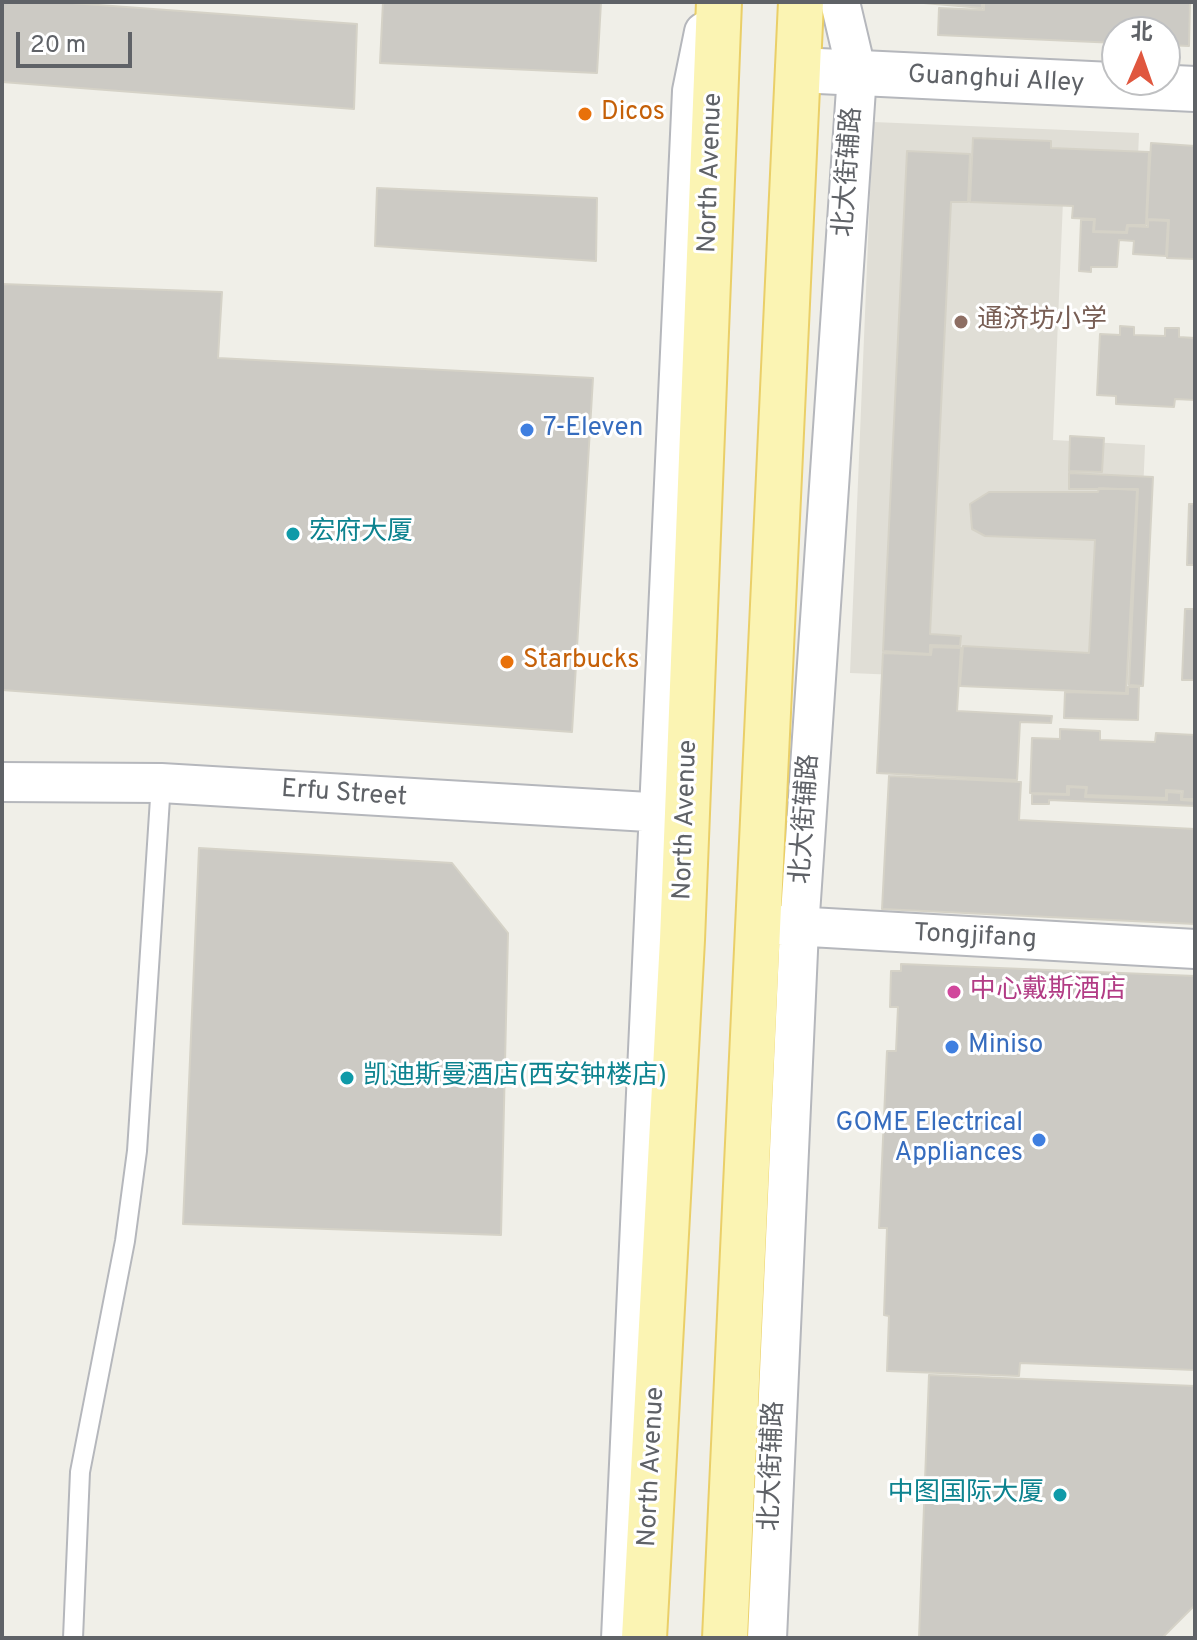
<!DOCTYPE html>
<html>
<head>
<meta charset="utf-8">
<style>
	body { margin:0 }
	#map { position:relative; width:1197px; height:1640px; overflow:hidden; background:#f0efe8; font-family:Overpass,"Noto Sans SC",sans-serif }
	canvas { display:block }
	.frame { position:absolute; inset:0; border:4px solid #5f6267; pointer-events:none }
	.north { position:absolute; left:1101px; top:16px; width:80px; height:80px; box-sizing:border-box; background:#fff; border:2px solid #bfc0c2; border-radius:50%; rotate:2deg; font-size:22px; font-weight:700; line-height:32px; text-align:center; color:#5f6267 }
	.north::after { content:''; display:block; margin:auto; width:28px; height:36px; background:#e0573f; clip-path:polygon(50% 0,100% 100%,50% 72%,0 100%) }
	.scale { position:absolute; left:16px; top:32px; width:116px; height:36px; box-sizing:border-box; border:4px solid #5f6267; border-top:0; padding-left:10px; font-size:24px; line-height:28px; white-space:nowrap; color:#5f6267; -webkit-text-stroke:6px #fff; paint-order:stroke }
</style>
</head>
<body>
<div id="map">
<canvas width="1197" height="1640"></canvas>
<div class="frame"></div>
<div class="north">北</div>
<div class="scale">20 m</div>
</div>
<script>
const c = document.querySelector('canvas').getContext('2d');
c.lineJoin = 'round';
function paint(path, color) { c.fillStyle = color; c.fill(path, 'evenodd'); }
const toPath = rows => new Path2D(rows.map(r => 'M' + r).join(''));
function strokePath(path, color, width, dash) { c.strokeStyle = color; c.lineWidth = width; c.lineCap = dash ? 'butt' : 'round'; c.setLineDash(dash || []); c.stroke(path); }
function write(font, color, halo, rows, align = 'center') {
  c.font = font + ' Overpass,"Noto Sans SC",sans-serif'; c.lineWidth = 6; c.setLineDash([]); c.textBaseline = 'middle'; c.strokeStyle = halo; c.fillStyle = color; for (const [text, x, y, turn = 0] of rows) {
    c.save(); c.translate(x, y); c.rotate((+turn || 0) * Math.PI / 180); c.textAlign = isNaN(turn) ? turn : align; if (halo) c.strokeText(text, 0, 0); c.fillText(text, 0, 0); c.restore();
  }
}
const education = toPath([
	[873,122,1139,133,1136,204,1063,201,1053,440,1145,445,1135,685,850,673]
]);
const building = toPath([
	[2,2,58,2,357,24,354,109,2,82,2,2],
	[383,2,601,2,597,73,380,63,383,2],
	[912,2,982,2,982,8,912,2],
	[984,2,1190,2,1189,46,1165,45,1165,32,1117,32,1117,43,938,35,939,8,984,10,984,2],
	[973,138,1051,141,1051,148,1149,152,1146,225,1127,225,1126,232,1094,231,1095,219,1072,218,1073,206,970,202,973,138],
	[1151,143,1195,146,1195,259,1167,258,1169,220,1147,219,1151,143],
	[907,151,970,154,968,202,951,202,930,634,961,636,960,646,930,645,930,654,883,651,907,151],
	[377,188,597,198,596,261,375,246,377,188],
	[1081,220,1094,220,1093,232,1127,233,1128,226,1148,227,1148,220,1168,221,1166,256,1133,254,1134,241,1119,240,1117,267,1091,267,1091,272,1079,271,1081,220],
	[2,284,222,292,218,358,593,378,572,732,2,690,2,284],
	[1120,326,1134,327,1134,335,1165,336,1165,328,1179,328,1179,337,1195,338,1195,400,1175,399,1174,407,1116,404,1116,396,1097,395,1100,334,1120,335,1120,326],
	[1070,436,1104,438,1102,472,1069,471,1070,436],
	[1069,473,1153,477,1143,686,1129,685,1138,489,1069,489,1069,473],
	[1099,488,1137,490,1126,693,960,686,963,646,1089,653,1095,540,985,536,972,529,970,504,989,492,1098,492,1099,488],
	[1189,504,1195,504,1195,565,1187,565,1189,504],
	[1185,609,1195,609,1195,680,1182,680,1185,609],
	[932,647,961,648,957,711,1052,716,1051,723,1020,722,1017,780,877,773,883,653,931,655,932,647],
	[1128,687,1139,687,1138,720,1064,718,1065,692,1128,694,1128,687],
	[1060,729,1100,731,1100,740,1155,742,1156,733,1195,735,1195,799,1182,799,1183,791,1166,790,1166,798,1086,795,1087,787,1067,786,1067,794,1030,793,1032,738,1060,739,1060,729],
	[889,776,1021,782,1019,820,1195,829,1195,924,882,909,889,776],
	[1069,787,1086,788,1085,797,1167,800,1167,792,1181,793,1181,800,1195,801,1195,806,1049,800,1049,804,1032,804,1032,794,1069,795,1069,787],
	[199,848,452,863,508,933,501,1235,183,1224,199,848],
	[901,964,1195,976,1195,1370,1020,1363,1019,1376,887,1371,889,1316,884,1315,887,1228,879,1228,887,1051,896,1051,898,1007,890,1007,891,971,901,971,901,964],
	[929,1375,1195,1386,1195,1605,1162,1638,919,1638,929,1375]
]);
const service = toPath([
	[73,1638,80,1472,125,1241,137,1151,161,783]
]);
const minor = toPath([
	[2,782,161,783,682,814],
	[775,925,1195,949],
	[621,1638,692,91,704,32],
	[767,1638,799,929,857,74,840,2]
]);
const tertiary = toPath([
	[798,70,1195,89]
]);
const primary = toPath([
	[644,1638,682,940,719,2],
	[725,1638,801,2]
]);
const markers = [
	[585,114,8,"#e8710a"],
	[961,322,8,"#8d6e63"],
	[527,430,8,"#3f7fe0"],
	[293,534,8,"#0f9aa8"],
	[507,662,8,"#e8710a"],
	[954,992,8,"#d1479c"],
	[952,1047,8,"#3f7fe0"],
	[347,1078,8,"#0f9aa8"],
	[1039,1140,8,"#3f7fe0"],
	[1060,1495,8,"#0f9aa8"]
];
const streetNames = [
	["Guanghui Alley",996,81,3],
	["北大街辅路",850,172,-86],
	["North Avenue",712,173,-88],
	["Erfu Street",344,795,4],
	["北大街辅路",807,819,-86],
	["North Avenue",687,820,-88],
	["Tongjifang",975,938,3],
	["北大街辅路",774,1466,-88],
	["North Avenue",653,1467,-87]
];
const foodNames = [
	["Dicos",601,114],
	["Starbucks",523,662]
];
const educationNames = [
	["通济坊小学",977,322]
];
const shopNames = [
	["7-Eleven",543,430],
	["Miniso",968,1047],
	["GOME Electrical",1023,1125,"right"],
	["Appliances",1023,1155,"right"]
];
const cultureNames = [
	["宏府大厦",309,534],
	["凯迪斯曼酒店(西安钟楼店)",363,1078],
	["中图国际大厦",1044,1495,"right"]
];
const hotelNames = [
	["中心戴斯酒店",970,992]
];
paint(education, '#e0ded6');
paint(building, '#cccac4');
strokePath(building, '#d5d2c7', 2);
strokePath(service, '#b5b7bc', 22);
strokePath(minor, '#b5b7bc', 42);
strokePath(tertiary, '#b5b7bc', 48);
strokePath(primary, '#eacf68', 48);
strokePath(service, '#fff', 18);
strokePath(minor, '#fff', 38);
strokePath(tertiary, '#fff', 44);
strokePath(primary, '#fbf4b3', 44);
for (const [x, y, r, color] of markers) { const dot = new Path2D(); dot.arc(x, y, r, 0, 2 * Math.PI); c.fillStyle = color; c.fill(dot); strokePath(dot, '#fff', 3); }
write('26px', '#5f6267', '#fff', streetNames);
write('26px', '#c56008', '#fff', foodNames, 'left');
write('26px', '#785e54', '#fff', educationNames, 'left');
write('26px', '#366cbe', '#fff', shopNames, 'left');
write('26px', '#0d838f', '#fff', cultureNames, 'left');
write('26px', '#b23c85', '#fff', hotelNames, 'left');
</script>
</body>
</html>
